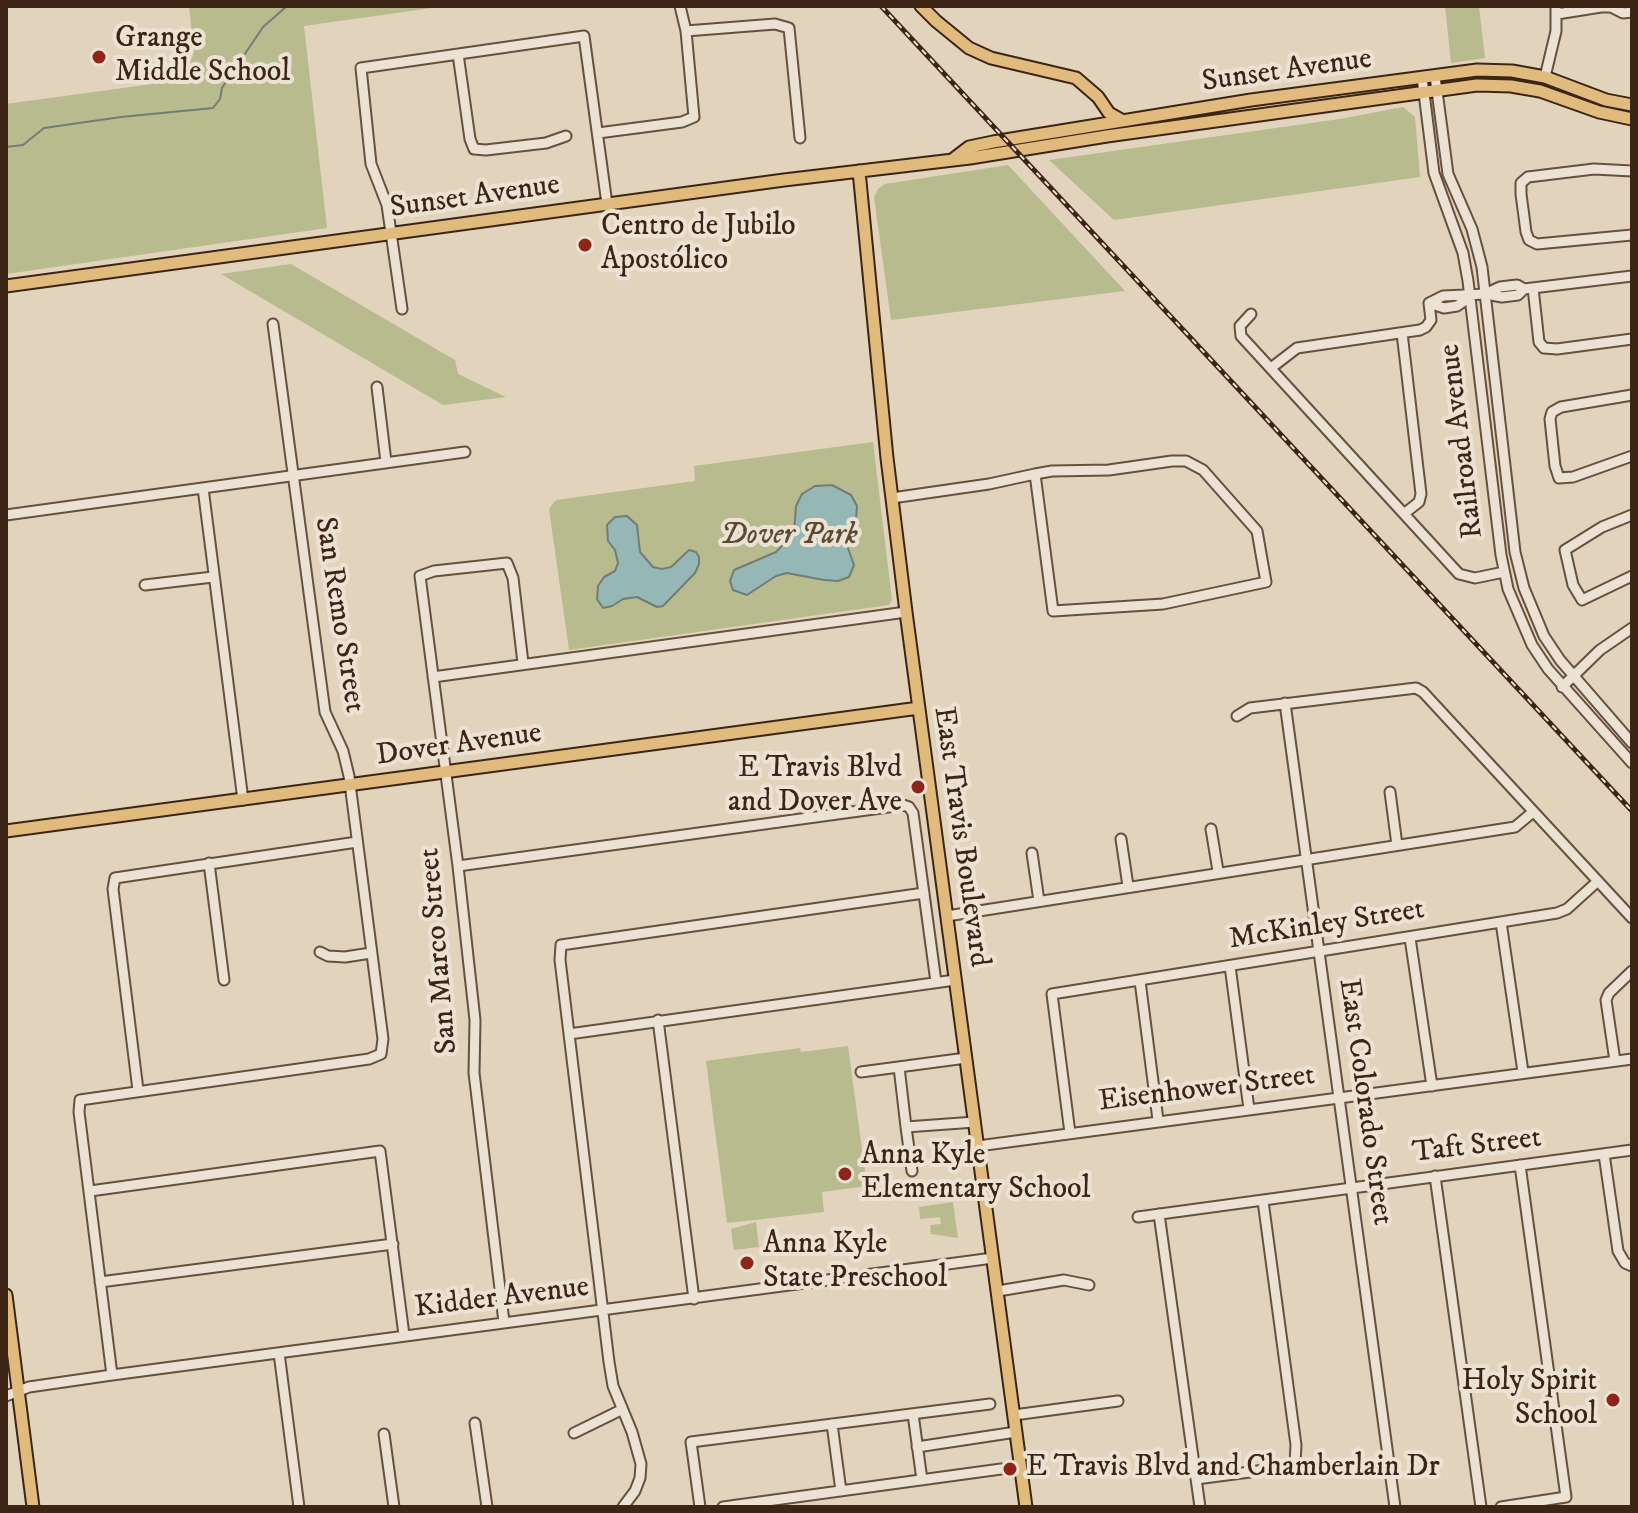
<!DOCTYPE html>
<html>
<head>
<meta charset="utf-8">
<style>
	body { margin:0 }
	#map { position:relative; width:1638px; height:1513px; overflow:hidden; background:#e2d3bc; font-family:"IM FELL DW Pica",serif }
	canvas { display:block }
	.frame { position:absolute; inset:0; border:8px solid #3d2515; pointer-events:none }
</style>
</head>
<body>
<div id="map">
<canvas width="1638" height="1513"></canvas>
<div class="frame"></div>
</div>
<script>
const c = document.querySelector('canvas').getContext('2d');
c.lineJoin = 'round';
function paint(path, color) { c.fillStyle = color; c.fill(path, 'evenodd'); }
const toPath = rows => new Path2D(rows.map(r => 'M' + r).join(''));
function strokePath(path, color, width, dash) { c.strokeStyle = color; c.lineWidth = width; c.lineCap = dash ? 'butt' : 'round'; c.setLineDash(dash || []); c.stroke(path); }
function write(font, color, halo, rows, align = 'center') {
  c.font = font + ' "IM FELL DW Pica",serif'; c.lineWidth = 8; c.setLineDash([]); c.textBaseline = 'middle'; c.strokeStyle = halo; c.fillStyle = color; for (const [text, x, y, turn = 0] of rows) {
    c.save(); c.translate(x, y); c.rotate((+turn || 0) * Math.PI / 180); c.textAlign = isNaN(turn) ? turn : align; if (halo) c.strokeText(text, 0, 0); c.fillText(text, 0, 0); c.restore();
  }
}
const green = toPath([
	[189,6,446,6,304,26,327,228,6,274,6,104,174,81,187,69,194,53],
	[1445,6,1479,6,1485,58,1451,63],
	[1403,107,1415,117,1420,177,1114,220,1049,160,1340,119],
	[1008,165,1125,291,891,320,874,197,878,189,885,184],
	[291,264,455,360,458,374,506,397,443,405,221,274],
	[873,442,892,600,889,605,569,650,549,509,556,500,695,481,694,466],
	[848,1046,867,1186,822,1192,824,1212,727,1223,706,1061,800,1048,801,1052],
	[953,1202,958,1238,931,1234,930,1225,941,1224,940,1217,920,1219,919,1207],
	[756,1222,759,1247,734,1250,731,1229]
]);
const water = toPath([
	[832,485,851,495,857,506,856,519,844,537,854,565,849,577,838,581,824,580,787,573,776,576,747,595,733,590,730,581,734,570,776,552,794,533,796,506,802,494,815,486,832,485],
	[627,516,637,525,640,552,653,567,662,569,671,567,689,550,696,552,699,557,699,564,695,573,663,606,657,607,637,597,623,599,612,606,603,608,597,599,598,586,604,577,615,571,618,563,615,550,608,541,607,525,615,517,627,516]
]);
const stream = toPath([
	[6,147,23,145,44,128,121,117,213,108,220,99,222,88,263,27,287,6]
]);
const minor = toPath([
	[1557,14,1601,7,1611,7,1623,13,1632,12],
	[686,31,775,24,789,28,800,138],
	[458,54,470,139,474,149,486,150,546,143,566,136],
	[1435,76,1448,174,1472,229,1482,267,1515,552,1524,588,1544,636,1560,660,1632,743],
	[1422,77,1434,173,1463,253,1468,281,1501,555,1508,589,1532,645,1548,669,1632,763],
	[1545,77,1556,31,1556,6],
	[598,133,682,122,694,117,686,31,680,6],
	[1632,171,1594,169,1528,177,1521,183,1521,194,1526,232,1529,240,1537,244,1632,235],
	[1533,288,1539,342,1544,348,1557,349,1632,339],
	[1486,294,1502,297,1518,295,1524,289],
	[1429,303,1443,296,1485,294,1500,287,1517,285,1524,289,1632,276],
	[1429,303,1444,308,1457,306,1470,297],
	[402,309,387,205,371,164,361,68,584,36,607,204],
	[1251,314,1240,326,1241,336,1459,574,1475,578,1504,572],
	[1402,333,1421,494,1419,502,1405,513],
	[1271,368,1297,348,1420,330,1426,327,1431,320,1429,303],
	[377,387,386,462],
	[1632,395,1561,407,1552,412,1550,419,1555,466,1559,478,1573,477,1632,456],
	[203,488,243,800],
	[892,498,989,484,1035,474,1052,471,1109,470,1172,461,1186,461,1203,470,1257,531,1266,582,1163,604,1053,611,1035,474],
	[6,515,465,452],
	[1632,515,1602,527,1565,550,1573,585,1582,600,1632,576],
	[145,585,213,577],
	[433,677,906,612],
	[1562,687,1600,650,1632,628],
	[1285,703,1395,1507],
	[1237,716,1250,708,1416,688,1423,692,1632,918],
	[1390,792,1397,845],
	[1211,829,1218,871],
	[1121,839,1128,886],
	[1032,853,1039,901],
	[209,863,224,980],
	[458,866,903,805,909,807,913,813,936,982],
	[947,916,1515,827,1533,812],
	[1501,922,1523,1072],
	[1410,938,1432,1086],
	[320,952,328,956,345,957,371,953],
	[1230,966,1249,1109],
	[1140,981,1158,1120],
	[658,1020,694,1299],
	[569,1034,955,980],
	[1615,1061,1606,1000,1609,993,1632,971],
	[899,1067,906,1127,975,1122],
	[861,1072,966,1058],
	[138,1090,113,889,115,878,357,842],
	[906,1127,912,1171],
	[1070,1133,1052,994,1557,913,1567,909,1598,881],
	[978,1146,1632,1059],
	[1604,1154,1618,1251,1625,1263,1632,1266],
	[1435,1176,1481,1507],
	[90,1191,380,1151,404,1335],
	[1159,1214,1200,1507],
	[1138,1217,1632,1150],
	[100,1282,393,1244],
	[998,1291,1064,1280,1089,1285],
	[504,1322,474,1073,475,1020,458,866,420,576,434,571,507,563,513,578,523,663],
	[279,1353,299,1507],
	[112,1375,79,1112,80,1100,369,1059,381,1054,383,1039,349,776,343,751,325,712,273,324],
	[6,1396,29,1387,112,1375,993,1258],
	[913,1414,922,1480],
	[1014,1415,1118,1401],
	[475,1423,487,1507],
	[832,1424,841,1491],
	[574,1433,621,1410],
	[384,1434,394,1507],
	[917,1447,1016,1432],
	[1196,1479,1273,1469,1295,1463,1296,1445,1263,1201],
	[623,1507,635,1491,640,1478,641,1464,632,1432,613,1386,609,1362,560,960,561,945,924,893],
	[700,1507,691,1442,990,1404],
	[723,1507,1001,1469],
	[1501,1507,1566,1497,1520,1165]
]);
const major = toPath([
	[921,6,936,21,969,48,991,58,1076,78,1098,97,1109,113,1123,121],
	[952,160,969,147,993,142,1251,100,1477,70,1512,71,1545,77,1606,100,1632,105],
	[859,171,887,458,906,612,1026,1507],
	[6,286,784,180,970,158,1107,136,1477,85,1511,86,1540,91,1599,112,1632,119],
	[6,831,919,708],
	[6,1295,33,1507]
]);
const rail = toPath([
	[881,6,1632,811]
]);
const markers = [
	[99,57,8,"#8f2418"],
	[585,245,8,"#8f2418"],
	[918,787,8,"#8f2418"],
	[845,1174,8,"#8f2418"],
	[747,1263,8,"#8f2418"],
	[1613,1400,8,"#8f2418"],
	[1010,1469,8,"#8f2418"]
];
const poiNames = [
	["Grange",115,40],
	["Middle School",115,74],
	["Centro de Jubilo",601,228],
	["Apostólico",601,262],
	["E Travis Blvd",902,770,"right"],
	["and Dover Ave",902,804,"right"],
	["Anna Kyle",861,1157],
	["Elementary School",861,1191],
	["Anna Kyle",763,1246],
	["State Preschool",763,1280],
	["Holy Spirit",1597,1383,"right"],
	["School",1597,1417,"right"],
	["E Travis Blvd and Chamberlain Dr",1026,1469]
];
const streetNames = [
	["Sunset Avenue",1287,72,-8],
	["Sunset Avenue",475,198,-8],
	["Railroad Avenue",1463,441,-97],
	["San Remo Street",338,615,81],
	["Dover Avenue",459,746,-8],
	["East Travis Boulevard",960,837,82],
	["McKinley Street",1327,926,-9],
	["San Marco Street",440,951,-95],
	["Eisenhower Street",1207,1090,-7],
	["East Colorado Street",1364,1102,82],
	["Taft Street",1477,1147,-7],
	["Kidder Avenue",502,1299,-7]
];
const parkNames = [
	["Dover Park",789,537]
];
paint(green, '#b7bb8e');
paint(water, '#95b7b5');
strokePath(water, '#727d75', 2);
strokePath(stream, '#727d75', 2);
strokePath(minor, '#66503f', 13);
strokePath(major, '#3d2515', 15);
strokePath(minor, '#ece2d3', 9);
strokePath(major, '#e1ba7e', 11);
strokePath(rail, '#3d2515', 5);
strokePath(rail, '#ece2d3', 2, [6]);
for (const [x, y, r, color] of markers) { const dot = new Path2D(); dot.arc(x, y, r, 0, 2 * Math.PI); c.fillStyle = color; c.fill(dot); strokePath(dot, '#ece2d3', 3); }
write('30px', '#3d2515', '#ece2d3', poiNames, 'left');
write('30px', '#3d2515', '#ece2d3', streetNames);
write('italic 30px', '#5c4a33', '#ece2d3', parkNames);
</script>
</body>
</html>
